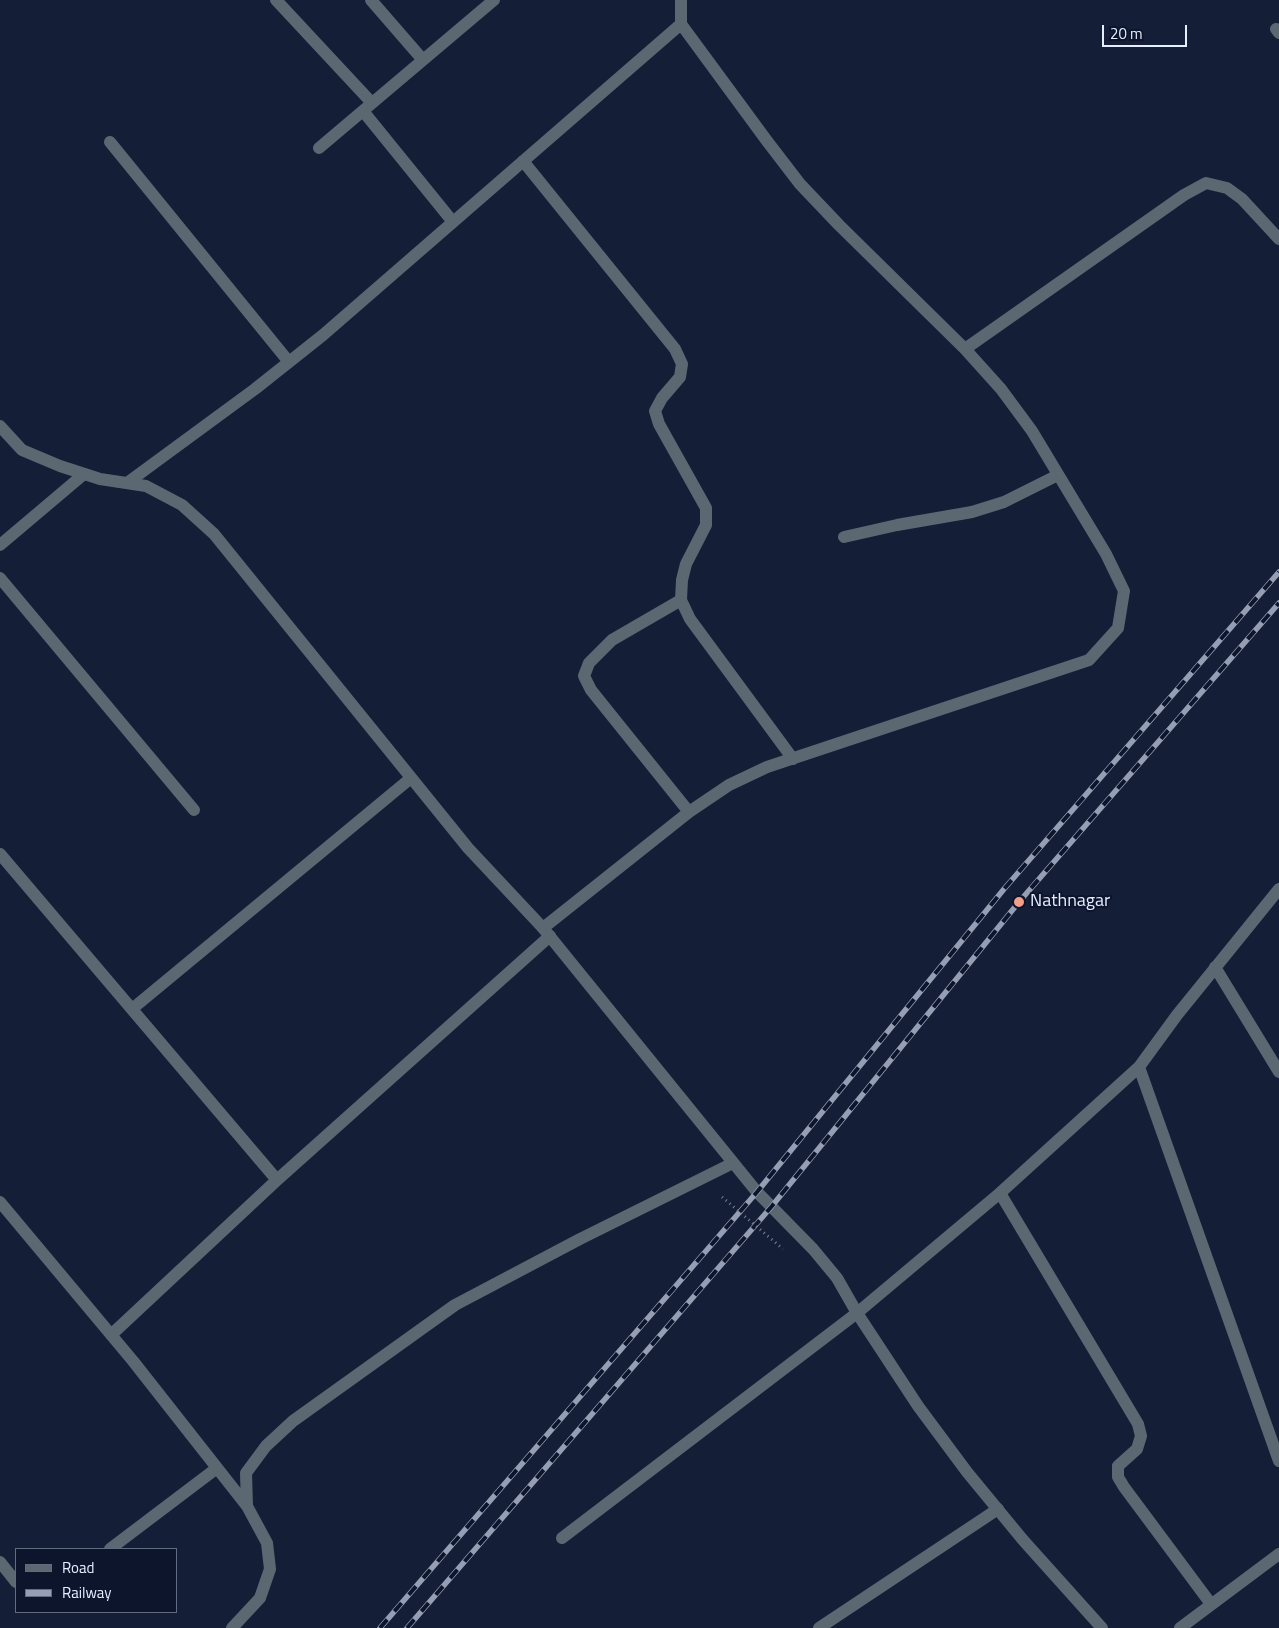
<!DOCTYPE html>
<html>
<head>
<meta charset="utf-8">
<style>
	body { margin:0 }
	#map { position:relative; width:1279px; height:1628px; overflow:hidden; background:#151e37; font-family:"Titillium Web",sans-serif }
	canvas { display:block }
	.legend { position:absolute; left:15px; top:1548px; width:162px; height:65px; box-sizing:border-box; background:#0c152c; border:1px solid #636b80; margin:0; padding:6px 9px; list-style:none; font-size:15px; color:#e6edff }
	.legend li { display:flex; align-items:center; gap:10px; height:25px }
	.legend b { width:25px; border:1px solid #636b80 }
	.scale { position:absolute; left:1102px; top:25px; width:85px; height:22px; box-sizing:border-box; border:2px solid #e6edff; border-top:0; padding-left:6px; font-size:15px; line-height:18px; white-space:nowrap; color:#e6edff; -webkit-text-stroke:4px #0c152c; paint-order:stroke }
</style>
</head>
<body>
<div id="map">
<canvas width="1279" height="1628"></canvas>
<ul class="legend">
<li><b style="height:6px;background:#5b6872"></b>Road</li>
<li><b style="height:6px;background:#969eb3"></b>Railway</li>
</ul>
<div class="scale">20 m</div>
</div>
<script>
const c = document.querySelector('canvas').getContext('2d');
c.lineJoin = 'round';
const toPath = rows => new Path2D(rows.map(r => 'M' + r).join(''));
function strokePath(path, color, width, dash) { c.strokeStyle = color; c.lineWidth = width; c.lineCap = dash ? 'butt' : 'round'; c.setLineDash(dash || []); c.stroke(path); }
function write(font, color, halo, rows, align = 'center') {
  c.font = font + ' "Titillium Web",sans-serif'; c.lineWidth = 4; c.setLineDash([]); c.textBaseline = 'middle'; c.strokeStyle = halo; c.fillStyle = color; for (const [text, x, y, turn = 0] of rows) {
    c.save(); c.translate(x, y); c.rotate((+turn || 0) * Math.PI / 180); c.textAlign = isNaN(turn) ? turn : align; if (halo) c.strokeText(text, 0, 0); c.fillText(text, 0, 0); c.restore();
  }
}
const minor = toPath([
	[276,0,372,103],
	[371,0,423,60],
	[1276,29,1279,33],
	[363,111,453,222],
	[110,142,289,362],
	[319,148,494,0],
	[523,161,675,349,682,364,680,377,662,398,655,411,659,424,706,508,706,525,686,564,682,580,681,600,690,619,793,759],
	[965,349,1184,195,1206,183,1227,188,1242,199,1279,239],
	[127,483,255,389,323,335,681,24],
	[844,537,897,525,972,512,1004,502,1058,475],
	[0,545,84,474],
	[0,578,194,810],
	[681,600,612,640,589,663,584,676,591,690,689,812],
	[0,854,277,1180],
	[543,928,689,812,729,785,767,767,1089,660,1118,628,1124,591,1106,554,1032,431,1001,389,965,349,839,225,800,184,767,141,681,24,681,0],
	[1215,967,1279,1072],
	[132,1009,411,778],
	[1139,1067,1279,1461],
	[1000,1193,1138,1424,1141,1436,1137,1449,1118,1466,1118,1477,1124,1487,1211,1604],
	[0,1202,133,1361,247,1506],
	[111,1335,277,1180,550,936],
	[562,1538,857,1313,1000,1193,1139,1067,1177,1015,1279,889],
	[110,1549,217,1468],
	[0,1562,16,1582],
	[232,1628,260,1598,270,1569,267,1543,247,1506,246,1473,266,1446,293,1421,455,1305,580,1239,733,1163],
	[819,1628,998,1509],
	[1180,1628,1279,1554]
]);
const tertiary = toPath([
	[0,426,22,450,60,466,100,479,146,486,182,505,214,534,468,848,543,928,757,1192,813,1249,837,1278,857,1313,918,1406,967,1472,1023,1540,1102,1628]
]);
const rail = toPath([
	[380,1628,757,1192,1004,889,1279,572],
	[407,1628,772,1206,1019,902,1279,603]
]);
const pathBridge = toPath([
	[722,1197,783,1249]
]);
const markers = [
	[1019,902,6,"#f49e89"]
];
const poiNames = [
	["Nathnagar",1030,902]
];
strokePath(minor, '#5b6872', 12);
strokePath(tertiary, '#5b6872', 12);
strokePath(rail, '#969eb3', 5.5);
strokePath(rail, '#0c152c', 4, [11]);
strokePath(pathBridge, '#767f94', 3, [1, 4]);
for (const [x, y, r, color] of markers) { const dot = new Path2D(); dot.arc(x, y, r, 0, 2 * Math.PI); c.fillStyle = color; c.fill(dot); strokePath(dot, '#0c152c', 2); }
write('18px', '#e6edff', '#0c152c', poiNames, 'left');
</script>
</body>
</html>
